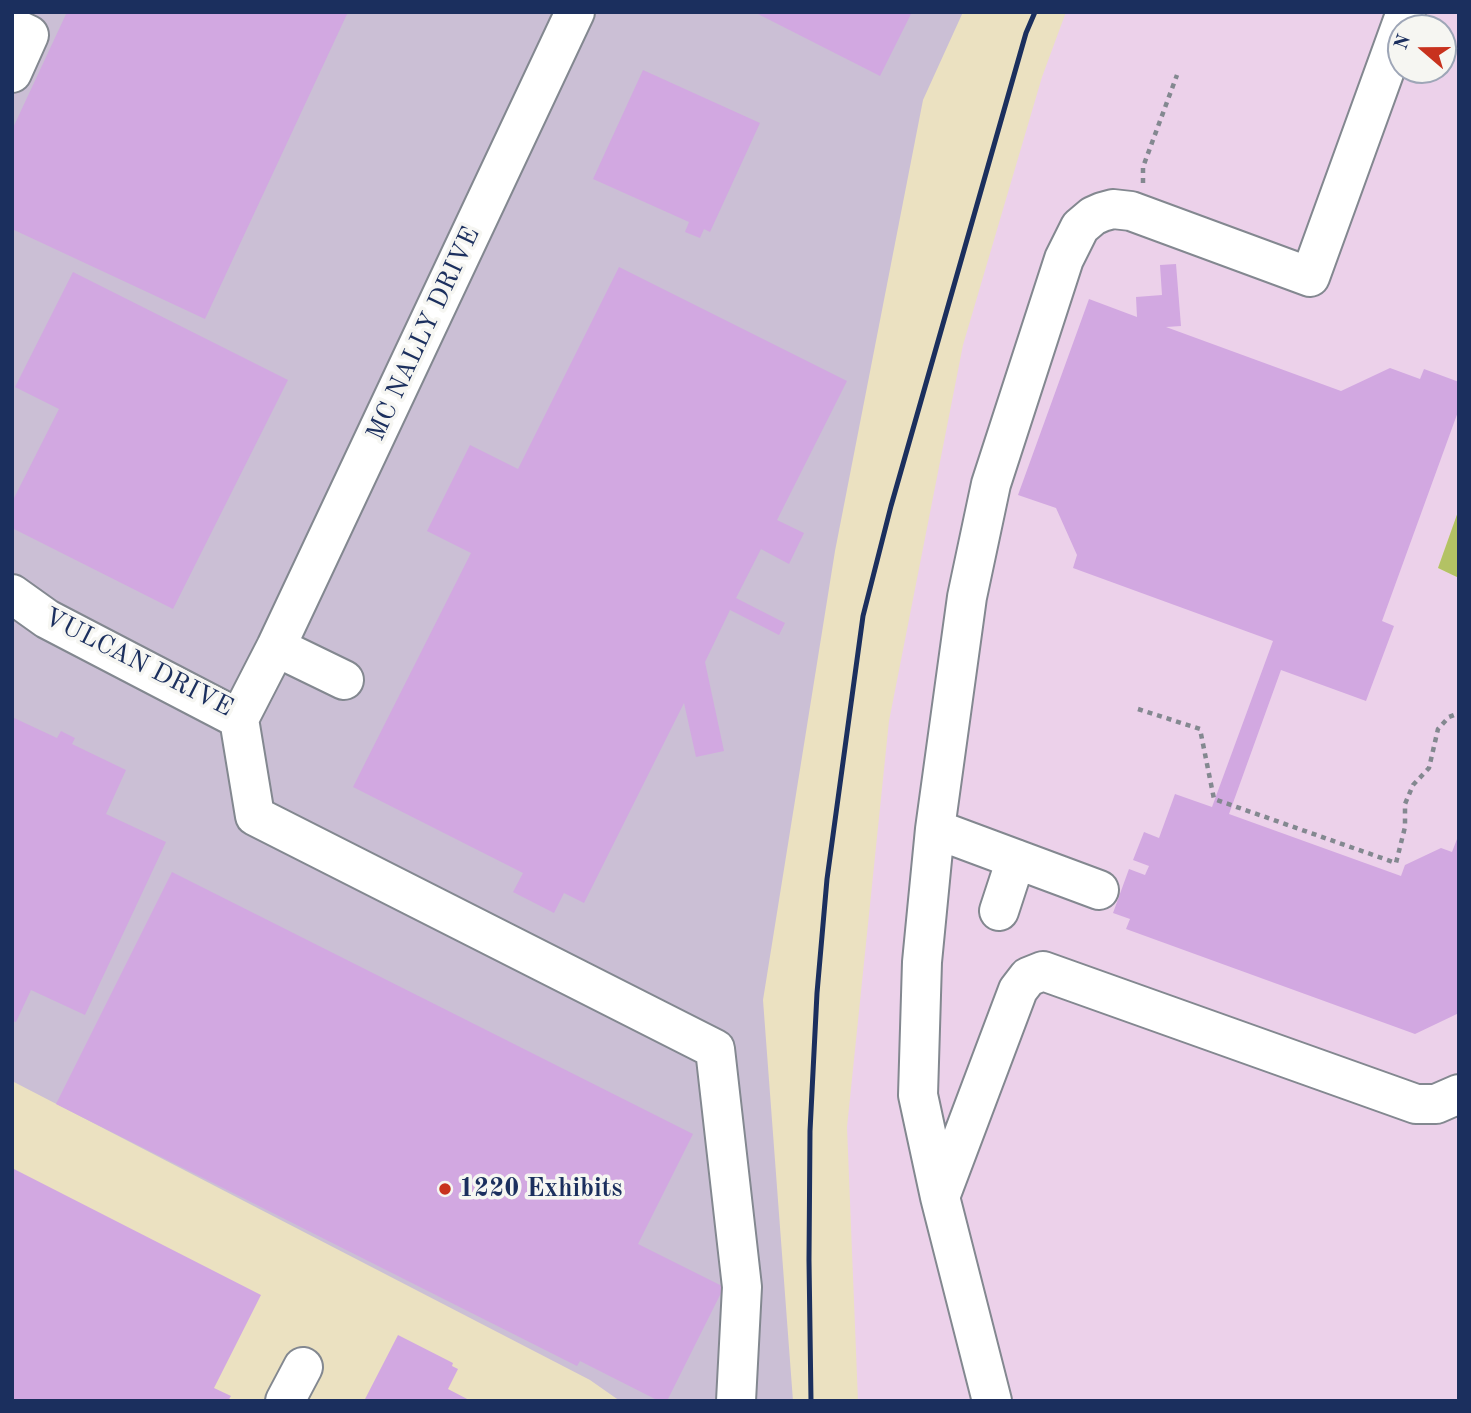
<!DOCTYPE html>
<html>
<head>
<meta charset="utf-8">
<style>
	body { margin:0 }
	#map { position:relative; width:1471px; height:1413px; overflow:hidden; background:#ebe1c1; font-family:"Old Standard TT",serif }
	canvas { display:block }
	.frame { position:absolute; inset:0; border:14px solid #1b2f5e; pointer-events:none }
	.north { position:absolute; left:1387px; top:14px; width:70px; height:70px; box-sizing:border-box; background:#f6f6f2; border:2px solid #9ea6b7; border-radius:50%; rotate:290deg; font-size:19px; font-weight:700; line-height:28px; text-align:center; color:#1b2f5e }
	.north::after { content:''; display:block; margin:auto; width:24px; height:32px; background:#c8321e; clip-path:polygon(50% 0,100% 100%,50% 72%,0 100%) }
</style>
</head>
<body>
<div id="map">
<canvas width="1471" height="1413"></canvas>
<div class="frame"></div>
<div class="north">N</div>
</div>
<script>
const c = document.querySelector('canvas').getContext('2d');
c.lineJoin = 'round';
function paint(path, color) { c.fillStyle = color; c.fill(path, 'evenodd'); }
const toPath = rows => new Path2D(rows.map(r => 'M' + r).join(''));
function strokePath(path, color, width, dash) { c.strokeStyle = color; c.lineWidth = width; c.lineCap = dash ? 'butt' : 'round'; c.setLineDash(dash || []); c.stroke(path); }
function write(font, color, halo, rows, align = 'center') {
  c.font = font + ' "Old Standard TT",serif'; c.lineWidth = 7; c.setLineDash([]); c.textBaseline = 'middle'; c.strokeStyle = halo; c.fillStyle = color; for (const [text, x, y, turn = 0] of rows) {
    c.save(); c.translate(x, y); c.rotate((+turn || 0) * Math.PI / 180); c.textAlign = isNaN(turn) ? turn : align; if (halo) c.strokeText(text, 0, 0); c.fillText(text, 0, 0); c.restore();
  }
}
const built = toPath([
	[1066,12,1459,12,1459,509,1438,568,1459,578,1459,1401,858,1401,847,1127,889,721,963,345,1042,77],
	[1401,28,1443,28,1443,70,1401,70]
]);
const industrial = toPath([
	[12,12,963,12,923,100,835,551,763,1000,793,1401,620,1401,590,1380,12,1081]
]);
const green = toPath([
	[1459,509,1459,578,1438,568]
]);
const building = toPath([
	[67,12,348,12,205,319,12,229,12,130],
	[754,12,912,12,880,76],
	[643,70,760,123,710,232,704,229,700,238,685,232,689,222,593,179],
	[1176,264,1181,326,1166,327,1341,391,1390,368,1420,379,1424,369,1459,382,1459,409,1382,621,1394,626,1366,701,1281,670,1229,814,1401,876,1405,865,1441,848,1452,852,1459,834,1459,1013,1415,1034,1126,929,1130,919,1113,913,1129,869,1145,875,1149,866,1133,860,1144,832,1159,838,1175,794,1212,807,1273,641,1073,568,1077,555,1056,508,1018,495,1089,299,1137,317,1136,297,1162,295,1160,265],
	[619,267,847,381,777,520,804,533,789,564,761,549,736,598,785,623,779,635,730,610,705,662,724,751,696,757,684,703,584,903,564,893,554,913,513,892,523,873,353,787,471,553,427,531,470,445,518,469],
	[73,272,288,380,173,609,12,528,12,502,59,409,15,387],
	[12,717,57,738,61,731,75,738,72,744,126,770,106,814,166,842,85,1015,31,990,16,1022,12,1021],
	[172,872,693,1134,638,1244,724,1287,667,1401,659,1401,580,1361,577,1366,56,1104],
	[12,1168,261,1295,214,1388,231,1396,228,1401,12,1401],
	[398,1335,453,1363,452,1366,458,1369,448,1389,471,1401,364,1401]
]);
const path = toPath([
	[1143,183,1143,167,1177,75],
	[1138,709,1200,729,1214,799,1396,863,1405,827,1405,804,1413,785,1429,768,1438,729,1449,717,1459,713]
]);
const minor = toPath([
	[12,27,29,35,12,73],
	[12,594,47,619,239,719,276,647,575,12],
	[276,647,344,680],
	[239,719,255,816,715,1049,742,1287,736,1401],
	[935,829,1099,890],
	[999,911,1016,859],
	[940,1197,1018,990,1028,977,1043,971,1416,1104,1436,1104,1459,1094],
	[285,1401,303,1367],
	[992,1401,940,1197,918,1095,922,962,935,829,967,597,991,484,1064,259,1080,227,1093,216,1102,212,1113,209,1131,211,1310,277,1406,12]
]);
const rail = toPath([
	[811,1401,809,1260,810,1131,817,993,827,879,863,616,891,506,1026,33,1035,12]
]);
const markers = [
	[445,1189,7,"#c8321e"]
];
const streetNames = [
	["MC NALLY DRIVE",424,334,-65],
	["VULCAN DRIVE",138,663,27]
];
const poiNames = [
	["1220 Exhibits",459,1189]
];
paint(built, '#ecd1ea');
paint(industrial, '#cbbfd5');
paint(green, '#b3c264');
paint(building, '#d2a8e1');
strokePath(minor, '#838890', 42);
strokePath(path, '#838890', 4.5, [5, 5]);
strokePath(minor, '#fff', 38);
strokePath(rail, '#1b2f5e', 5);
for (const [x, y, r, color] of markers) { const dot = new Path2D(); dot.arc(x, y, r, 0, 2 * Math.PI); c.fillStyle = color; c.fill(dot); strokePath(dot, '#f6f6f2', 2.5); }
write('26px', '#1b2f5e', '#f6f6f2', streetNames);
write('bold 26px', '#1b2f5e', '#f6f6f2', poiNames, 'left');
</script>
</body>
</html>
